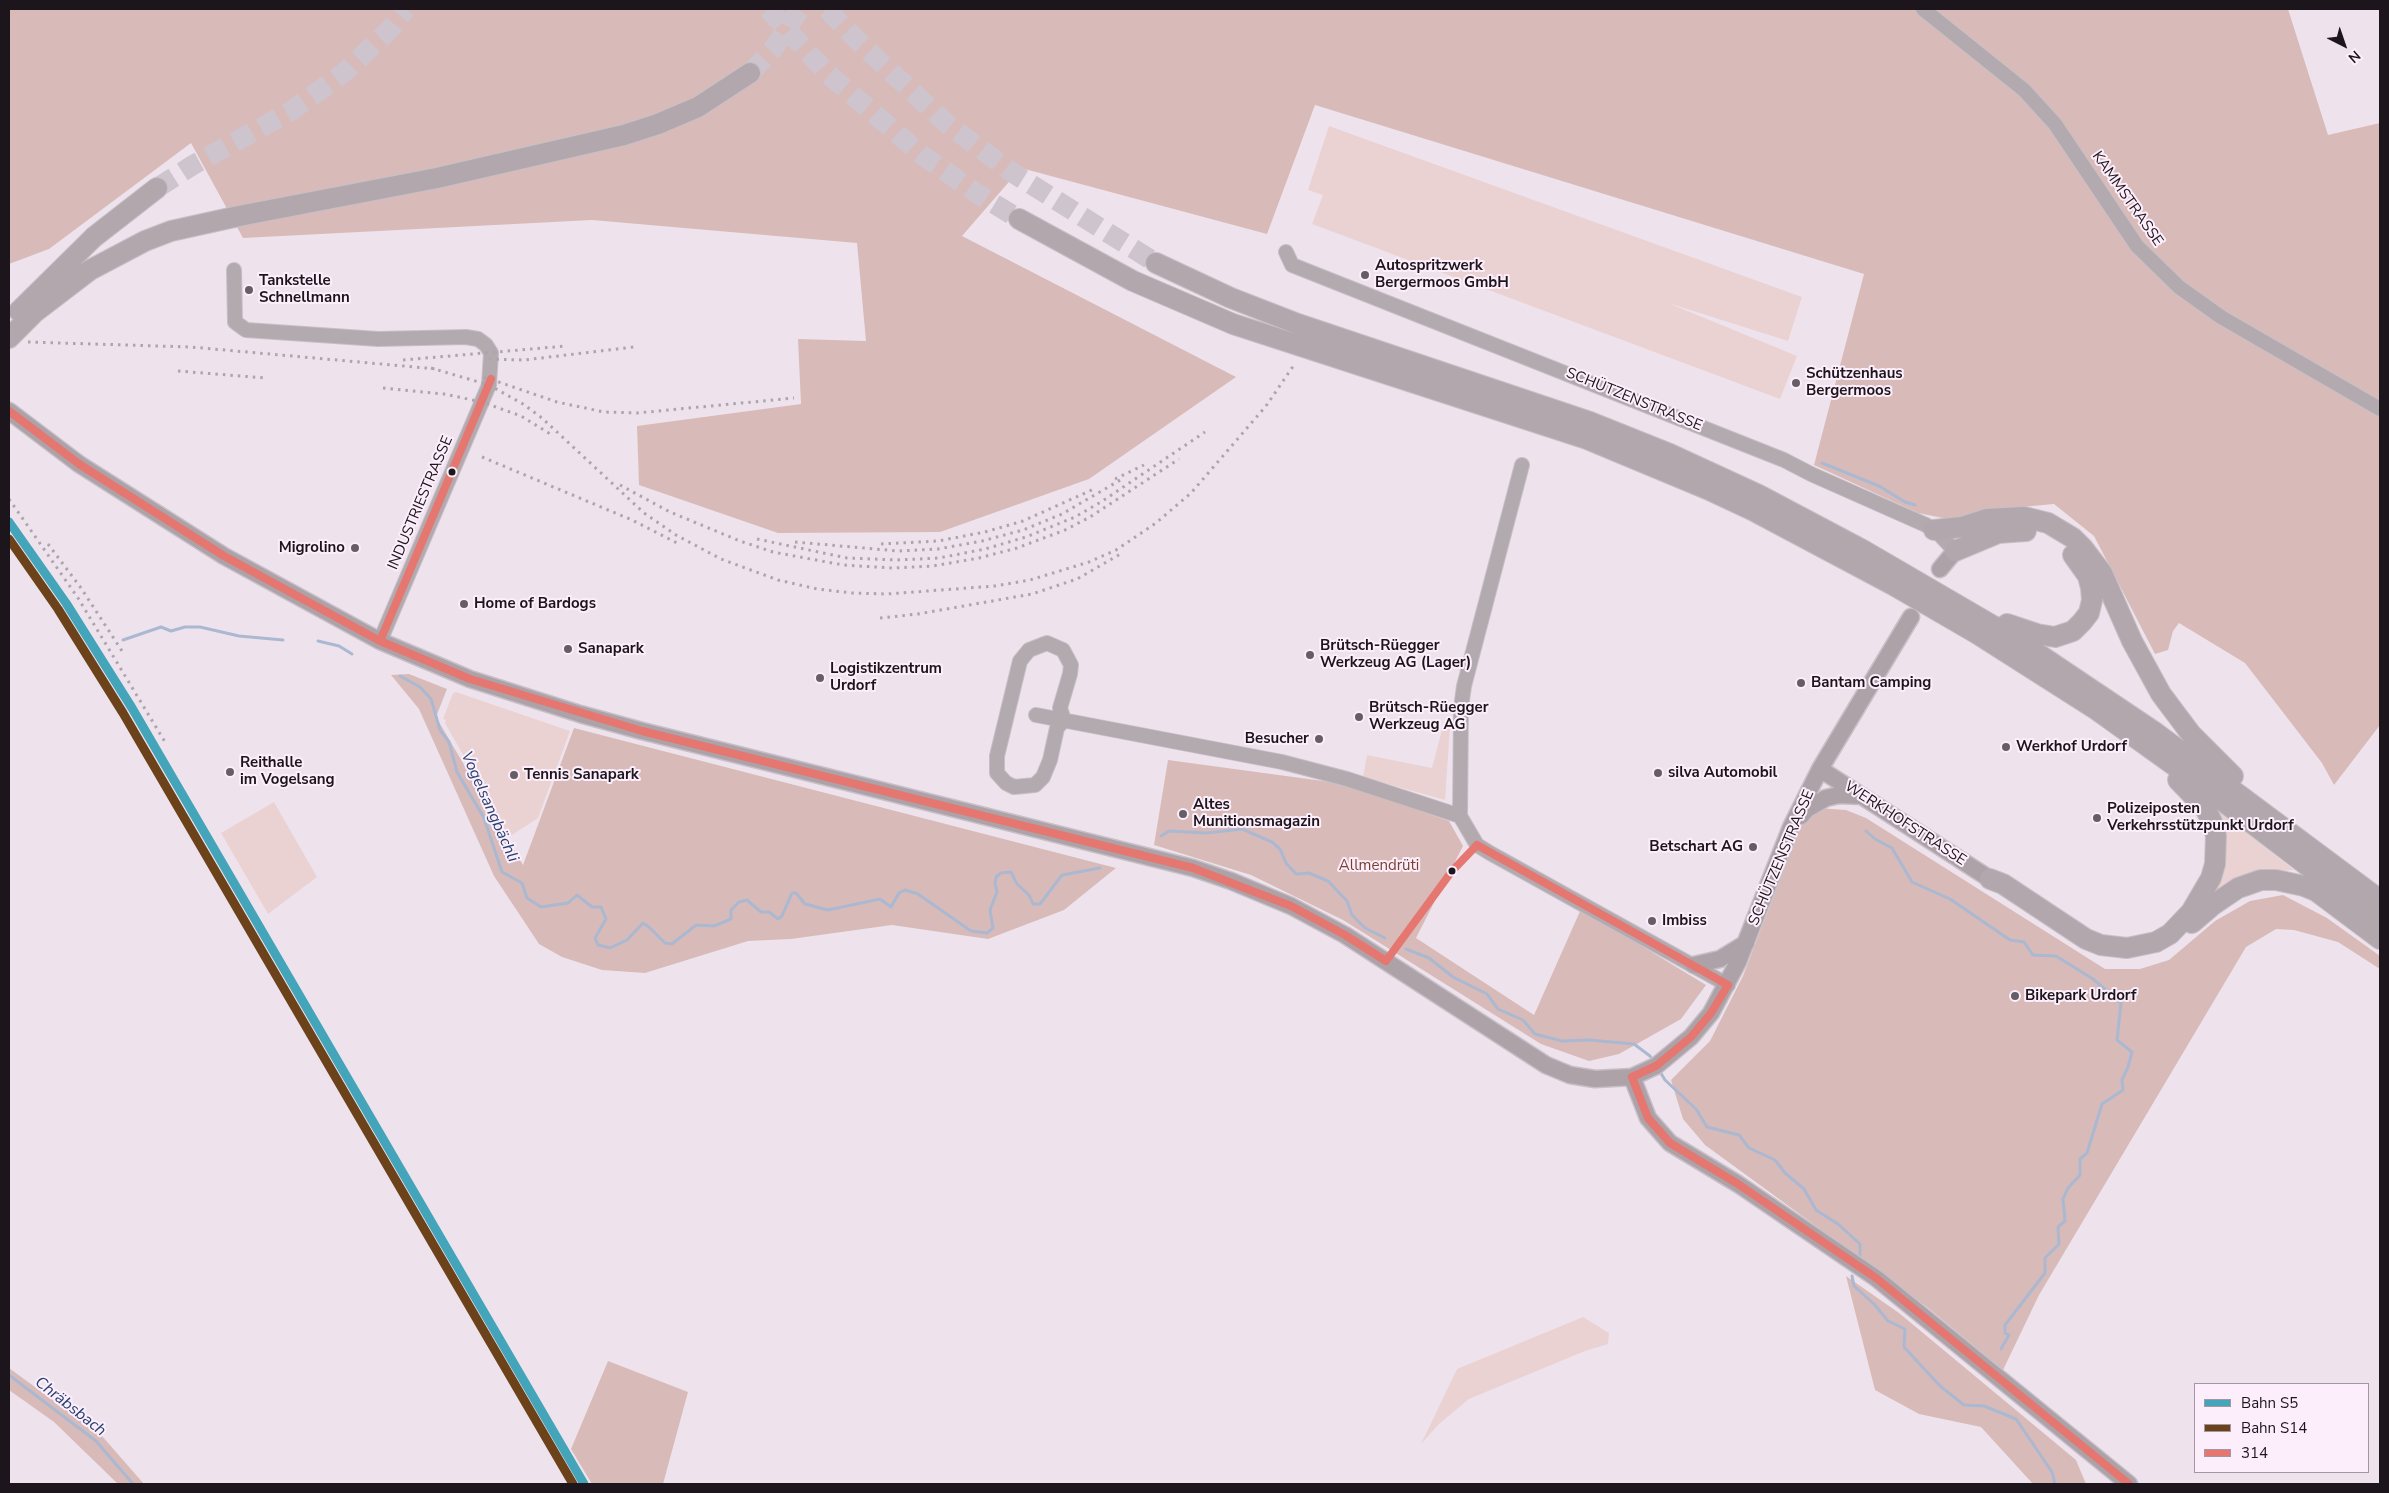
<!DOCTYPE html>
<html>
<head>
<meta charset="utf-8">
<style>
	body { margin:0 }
	#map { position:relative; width:2389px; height:1493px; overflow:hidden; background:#eee3ed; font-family:"Nunito Sans",sans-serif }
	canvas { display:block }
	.frame { position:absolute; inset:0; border:10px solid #1c161c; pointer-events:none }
	.legend { position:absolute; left:2194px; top:1383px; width:175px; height:90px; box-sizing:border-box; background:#fdeefc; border:1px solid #a398a2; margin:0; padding:6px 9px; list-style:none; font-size:15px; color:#1c161c }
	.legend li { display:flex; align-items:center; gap:10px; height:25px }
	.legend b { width:25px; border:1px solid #a398a2 }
	.north { position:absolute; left:2319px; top:20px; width:50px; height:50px; -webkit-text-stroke:4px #fdeefc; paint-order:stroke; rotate:139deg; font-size:14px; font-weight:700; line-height:20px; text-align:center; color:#1c161c }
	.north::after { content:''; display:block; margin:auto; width:18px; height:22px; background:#1c161c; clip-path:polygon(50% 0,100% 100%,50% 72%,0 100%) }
</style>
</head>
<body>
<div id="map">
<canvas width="2389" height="1493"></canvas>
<div class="frame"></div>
<ul class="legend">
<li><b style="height:6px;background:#44a4b9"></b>Bahn S5</li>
<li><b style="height:6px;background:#6c421b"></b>Bahn S14</li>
<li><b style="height:6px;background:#e57670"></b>314</li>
</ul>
<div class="north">N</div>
</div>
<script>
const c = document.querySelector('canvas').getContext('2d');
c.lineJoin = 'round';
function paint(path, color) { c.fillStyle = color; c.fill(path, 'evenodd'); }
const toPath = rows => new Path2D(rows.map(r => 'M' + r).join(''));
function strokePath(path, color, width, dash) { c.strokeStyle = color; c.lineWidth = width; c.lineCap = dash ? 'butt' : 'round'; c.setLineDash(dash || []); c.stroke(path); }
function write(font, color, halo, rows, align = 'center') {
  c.font = font + ' "Nunito Sans",sans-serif'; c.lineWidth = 4; c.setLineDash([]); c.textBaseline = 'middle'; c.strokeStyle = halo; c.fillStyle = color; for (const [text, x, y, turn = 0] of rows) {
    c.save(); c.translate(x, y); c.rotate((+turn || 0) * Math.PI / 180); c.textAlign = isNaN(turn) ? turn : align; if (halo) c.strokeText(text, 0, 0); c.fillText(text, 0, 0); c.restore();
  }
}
const green = toPath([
	[1329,126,1802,297,1788,341,1668,303,1797,356,1780,399,1312,224,1323,195,1308,190],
	[456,692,570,731,538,818,509,837,485,793,482,792,483,790,445,723,446,720,443,719,453,693],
	[1443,726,1450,727,1445,800,1363,777,1367,755,1432,768],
	[274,802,317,877,268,914,221,833],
	[2217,810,2294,870,2266,872,2238,879,2208,895],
	[1583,1317,1609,1333,1608,1344,1585,1351,1469,1399,1439,1424,1421,1444,1457,1369]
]);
const forest = toPath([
	[9,9,2288,9,2328,135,2380,123,2380,725,2334,785,2322,763,2245,663,2179,623,2173,631,2168,650,2155,654,2094,536,2054,504,2000,509,1953,520,1918,513,1814,465,1864,274,1315,105,1267,234,1021,168,962,236,1236,377,1089,479,940,532,778,533,639,485,637,426,801,404,798,339,866,341,857,243,592,220,243,238,191,143,49,249,9,264],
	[409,674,447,689,436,717,523,865,574,728,1116,868,1064,910,988,939,892,925,791,939,748,941,645,973,602,970,562,957,539,944,494,876,419,709,391,675],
	[1168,760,1345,784,1449,821,1463,846,1416,938,1534,1015,1581,909,1706,985,1681,1019,1619,1054,1589,1061,1541,1044,1343,920,1251,875,1154,845],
	[1818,808,1846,810,1866,818,2105,969,2140,969,2169,960,2215,921,2250,901,2283,895,2327,918,2380,956,2380,969,2338,942,2294,930,2276,929,2246,947,2039,1295,2003,1370,1927,1307,1705,1145,1683,1119,1671,1080,1710,1041,1743,976,1802,823],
	[1846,1276,1899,1313,2076,1460,2086,1484,2033,1484,1981,1427,1919,1414,1875,1390],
	[608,1361,688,1392,663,1484,592,1484,571,1449],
	[9,1368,102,1436,144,1484,118,1484,54,1422,9,1390]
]);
const stream = toPath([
	[1822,463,1879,486,1905,502,1915,505],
	[123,640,161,627,171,631,185,627,200,627,239,636,283,640],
	[318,641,339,646,352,654],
	[400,676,420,687,431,699,440,730,449,742,457,772,484,818,502,872,522,883,527,898,541,907,568,903,577,895,592,907,601,907,606,919,595,938,598,945,610,948,627,940,643,923,649,927,665,943,672,944,696,925,714,926,731,919,731,910,739,902,747,900,761,912,769,912,778,919,782,916,792,893,796,893,805,904,828,910,880,899,891,907,899,893,905,890,918,894,971,931,987,933,993,928,990,910,997,892,995,884,996,877,1001,873,1011,872,1017,884,1029,895,1033,904,1040,904,1062,875,1100,868],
	[1866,831,1875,839,1892,848,1912,882,1950,899,2010,940,2024,942,2033,955,2056,956,2093,979,2121,1003,2117,1040,2132,1052,2128,1067,2122,1080,2123,1090,2102,1104,2087,1153,2080,1159,2080,1175,2068,1188,2063,1199,2065,1221,2058,1227,2059,1244,2045,1258,2045,1273,2005,1325,2005,1333,2009,1335,2001,1349],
	[1161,836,1169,831,1206,833,1242,829,1272,842,1280,849,1286,863,1296,874,1309,873,1328,881,1347,901,1352,915,1365,928,1385,938],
	[1406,949,1429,958,1453,977,1487,994,1498,1009,1523,1020,1535,1034,1562,1041,1589,1040,1634,1044,1650,1056,1654,1062],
	[1659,1070,1665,1080,1696,1109,1707,1127,1739,1135,1749,1148,1775,1160,1785,1173,1804,1189,1816,1210,1838,1224,1860,1244,1860,1255],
	[1852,1276,1854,1286,1874,1304,1888,1321,1905,1329,1904,1347,1940,1386,1964,1405,1984,1406,2016,1419,2052,1472,2055,1484],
	[9,1375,96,1441,133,1484]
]);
const highwayTunnel = toPath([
	[768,9,827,73,922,155,975,192,1019,219],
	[827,9,861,44,945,122,1013,173,1156,263],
	[750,73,773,49,800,9],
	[157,188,193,165,291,111,346,71,389,30,406,9]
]);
const minor = toPath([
	[1923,9,2024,90,2055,124,2137,246,2179,287,2221,317,2380,409],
	[1286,252,1292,265,1784,460,1811,474,1926,525,1940,535,1955,551],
	[234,270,235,322,246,330,378,339,466,337,478,339,486,345,491,353,489,385,380,641],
	[1047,643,1063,650,1071,665,1070,674,1060,708,1064,720,1057,728,1050,760,1043,777,1035,785,1014,787,1006,783,997,773,997,756,1020,661,1029,650,1047,643],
	[1036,715,1282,762,1347,779,1460,816,1477,845,1490,853,1728,985],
	[1460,816,1461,708,1464,686,1522,465]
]);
const major = toPath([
	[9,411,79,464,224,556,380,641,470,679,580,714,642,731,1193,868,1231,881,1291,906,1345,935,1546,1065,1570,1075,1595,1079,1632,1077,1656,1066,1691,1037,1711,1013,1738,962,1791,827,1820,769,1911,617],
	[1940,569,1955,551],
	[1820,769,1990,879],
	[1801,816,1807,809,1826,798,1839,795,1862,796],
	[1694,965,1720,959,1746,943],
	[1632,1077,1648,1118,1670,1143,1738,1184,1876,1278,2129,1484]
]);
const highway = toPath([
	[1019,219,1133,281,1233,324,1587,439,1707,489,1752,510,1895,586,1976,633,2097,710,2203,786,2380,921],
	[1156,263,1231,298,1298,324,1590,422,1670,454,1759,495,1861,549,2019,641,2156,733,2380,900],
	[19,311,94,237,157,188],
	[9,338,35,312,90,270,145,241,171,231,239,216,437,178,624,135,658,124,698,107,750,73],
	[1934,530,1962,527,1987,519,2024,517,2048,523,2073,538,2083,548,2102,573,2132,641,2161,694,2191,734,2233,776],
	[1955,551,1998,533,2026,531],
	[2007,624,2037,634,2055,637,2073,631,2082,622,2089,613,2092,600,2091,588,2088,576,2073,555],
	[1990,879,2003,884,2086,939,2101,945,2127,948,2156,942,2170,934,2191,912,2211,878,2215,864,2216,836,2212,822,2205,808,2178,780],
	[2192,923,2213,905,2238,888,2261,880,2276,880,2304,886,2316,891,2380,939]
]);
const rail = toPath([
	[28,342,191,347,437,369],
	[489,359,524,360,634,347],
	[403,360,566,346],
	[431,368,489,385,523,404,542,418,644,513,676,535,721,559,778,580,817,589,852,593,887,594,995,586,1030,580,1089,562,1116,550,1156,523,1191,493,1266,406,1294,365],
	[178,371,265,378],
	[484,377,557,402,604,412,637,413,794,398],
	[383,388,444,394,482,402,521,416,552,435],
	[482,457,632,520,679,544],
	[1115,479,1144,465],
	[620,485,670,512,740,541,773,552,843,565,893,568,933,566,979,558,1017,548,1065,530,1090,517,1179,459],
	[9,499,78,598,165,742],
	[757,539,847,558,897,560,939,558,985,549,1026,537,1075,517,1101,502,1205,432],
	[795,542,898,551,938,549,982,541,1023,530,1062,514,1122,479],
	[48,544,81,588,122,651],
	[881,544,938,541,985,532,1023,521,1094,489],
	[880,618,918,614,1032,594,1077,579,1122,553]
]);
const bus1 = toPath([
	[9,411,79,464,224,556,380,641,470,679,642,731,1193,868,1291,906,1345,935,1386,961],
	[380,641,491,379],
	[1477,845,1728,985],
	[1386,961,1452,871,1477,845],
	[1632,1077,1648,1118,1670,1143,1738,1184,1876,1278,2129,1484],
	[1632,1077,1656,1066,1691,1037,1711,1013,1728,985]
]);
const rail1 = toPath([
	[9,522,66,603,132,708,584,1484]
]);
const rail2 = toPath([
	[9,539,58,609,123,713,573,1484]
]);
const markers = [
	[1365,275,5,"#665e65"],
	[249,290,5,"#665e65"],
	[1796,383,5,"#665e65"],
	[452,472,4.5,"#1c161c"],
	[355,548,5,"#665e65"],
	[464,604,5,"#665e65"],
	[568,649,5,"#665e65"],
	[1310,655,5,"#665e65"],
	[820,678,5,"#665e65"],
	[1801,683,5,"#665e65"],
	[1359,717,5,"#665e65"],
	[1319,739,5,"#665e65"],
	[2006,747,5,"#665e65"],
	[230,772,5,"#665e65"],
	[1658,773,5,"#665e65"],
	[514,775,5,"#665e65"],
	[1183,814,5,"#665e65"],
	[2097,818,5,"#665e65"],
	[1753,847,5,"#665e65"],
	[1452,871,4.5,"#1c161c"],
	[1652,921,5,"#665e65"],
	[2015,996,5,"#665e65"]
];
const streetNames = [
	["KAMMSTRASSE",2127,199,55],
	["SCHÜTZENSTRASSE",1634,400,22],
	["INDUSTRIESTRASSE",421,503,-67],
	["WERKHOFSTRASSE",1905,824,33],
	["SCHÜTZENSTRASSE",1782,858,-67]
];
const poiNames = [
	["Autospritzwerk",1375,266],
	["Bergermoos GmbH",1375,283],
	["Tankstelle",259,281],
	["Schnellmann",259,298],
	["Schützenhaus",1806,374],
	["Bergermoos",1806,391],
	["Migrolino",345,548,"right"],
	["Home of Bardogs",474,604],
	["Brütsch-Rüegger",1320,646],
	["Werkzeug AG (Lager)",1320,663],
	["Sanapark",578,649],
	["Logistikzentrum",830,669],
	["Urdorf",830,686],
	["Bantam Camping",1811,683],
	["Brütsch-Rüegger",1369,708],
	["Werkzeug AG",1369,725],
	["Besucher",1309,739,"right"],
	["Werkhof Urdorf",2016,747],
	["Reithalle",240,763],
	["im Vogelsang",240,780],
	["silva Automobil",1668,773],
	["Tennis Sanapark",524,775],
	["Altes",1193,805],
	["Munitionsmagazin",1193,822],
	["Polizeiposten",2107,809],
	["Verkehrsstützpunkt Urdorf",2107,826],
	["Betschart AG",1743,847,"right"],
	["Imbiss",1662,921],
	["Bikepark Urdorf",2025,996]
];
const parkNames = [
	["Allmendrüti",1379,866]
];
const waterNames = [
	["Vogelsangbächli",489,807,66],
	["Chräbsbach",70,1407,38]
];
paint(green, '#ead2d2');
paint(forest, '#d8bbb8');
strokePath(stream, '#abb8d2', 3);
strokePath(highwayTunnel, '#cec4ce', 20, [20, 10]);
strokePath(minor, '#c7bfc7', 16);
strokePath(major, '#c7bfc7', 19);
strokePath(highway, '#c7bfc7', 22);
strokePath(minor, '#b2aaae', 14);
strokePath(major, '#aca2a7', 16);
strokePath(highway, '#b2a7ac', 20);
strokePath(rail, '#ada5ac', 3, [2.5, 5]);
strokePath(bus1, '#e57670', 8);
strokePath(rail1, '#44a4b9', 9);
strokePath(rail2, '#6c421b', 9);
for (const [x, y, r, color] of markers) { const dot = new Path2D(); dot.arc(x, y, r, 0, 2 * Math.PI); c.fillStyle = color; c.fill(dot); strokePath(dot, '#fdeefc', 2); }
write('15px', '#1c161c', '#fdeefc', streetNames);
write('bold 15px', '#1c161c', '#fdeefc', poiNames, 'left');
write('15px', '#7a402f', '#fdeefc', parkNames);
write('italic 16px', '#24426f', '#fdeefc', waterNames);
</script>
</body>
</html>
